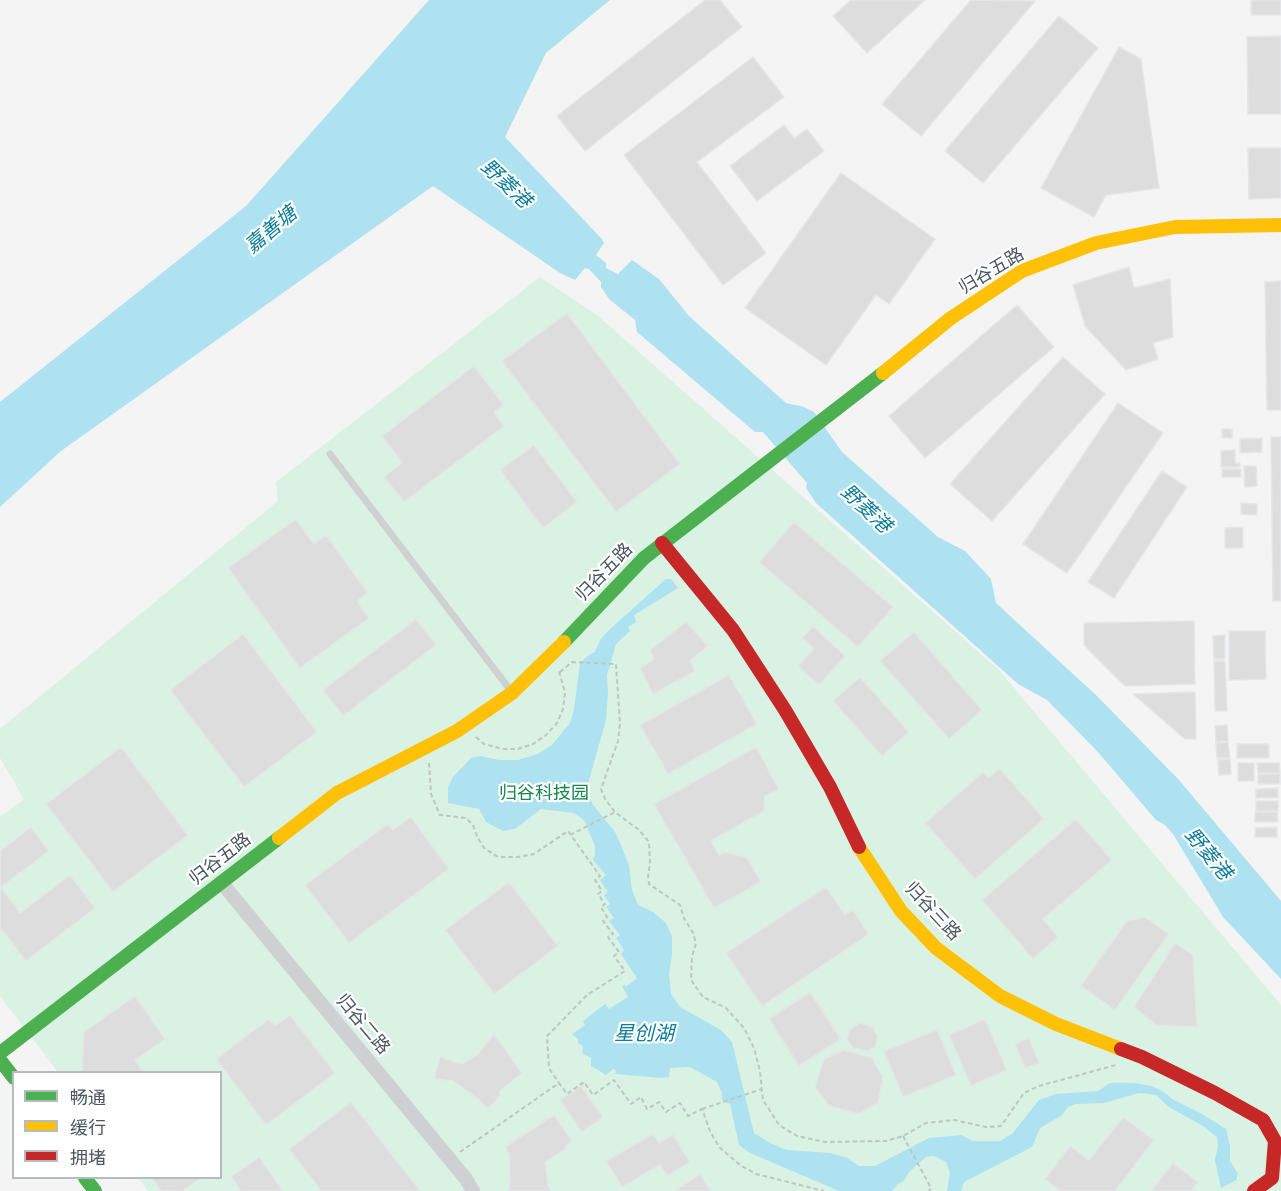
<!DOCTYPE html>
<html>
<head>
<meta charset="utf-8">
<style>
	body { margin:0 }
	#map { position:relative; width:1281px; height:1191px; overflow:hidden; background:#f4f4f4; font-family:"Nunito Sans","Noto Sans SC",sans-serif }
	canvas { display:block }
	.legend { position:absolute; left:12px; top:1071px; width:210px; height:108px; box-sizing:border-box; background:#fff; border:2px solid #b7bbc0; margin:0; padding:8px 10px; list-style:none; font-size:18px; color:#4a5661 }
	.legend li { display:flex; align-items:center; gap:12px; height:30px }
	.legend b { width:30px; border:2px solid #b7bbc0 }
</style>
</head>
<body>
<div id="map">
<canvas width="1281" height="1191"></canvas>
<ul class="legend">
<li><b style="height:8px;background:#4caf50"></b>畅通</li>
<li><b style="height:8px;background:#ffc107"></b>缓行</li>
<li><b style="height:8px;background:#c62828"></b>拥堵</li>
</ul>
</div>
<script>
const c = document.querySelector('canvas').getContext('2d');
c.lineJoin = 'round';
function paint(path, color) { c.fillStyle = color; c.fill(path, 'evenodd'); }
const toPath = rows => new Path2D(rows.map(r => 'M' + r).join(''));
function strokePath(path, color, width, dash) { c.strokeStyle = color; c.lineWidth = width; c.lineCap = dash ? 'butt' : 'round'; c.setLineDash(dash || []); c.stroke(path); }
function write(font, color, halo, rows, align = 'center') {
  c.font = font + ' "Nunito Sans","Noto Sans SC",sans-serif'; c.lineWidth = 4.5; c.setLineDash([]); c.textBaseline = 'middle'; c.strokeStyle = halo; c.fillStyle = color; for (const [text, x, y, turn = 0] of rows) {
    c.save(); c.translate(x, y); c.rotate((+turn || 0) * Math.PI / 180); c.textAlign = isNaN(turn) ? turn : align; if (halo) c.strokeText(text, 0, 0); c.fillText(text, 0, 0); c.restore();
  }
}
const green = toPath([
	[540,277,597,315,999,670,1281,1005,1281,1191,148,1191,138,1178,220,1178,220,1072,58,1072,0,996,0,817,24,799,0,758,0,729,278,501,276,482]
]);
const water = toPath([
	[429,0,610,0,546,53,505,137,601,238,604,243,596,255,606,263,606,268,618,274,632,260,659,279,689,316,786,403,804,407,814,412,842,452,938,537,965,551,991,579,996,603,1097,696,1179,780,1281,901,1281,979,1223,917,1173,834,1165,825,1156,820,1097,751,1047,700,1018,684,816,503,806,488,807,483,763,432,755,432,637,332,635,320,609,299,601,287,601,282,589,269,585,268,575,280,560,273,433,186,61,451,0,507,0,402,246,206],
	[666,579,671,579,678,588,634,615,636,622,628,627,630,631,616,644,607,675,608,693,606,720,586,791,593,805,615,832,621,845,629,866,632,890,638,905,653,912,666,923,672,937,672,955,669,974,671,994,680,1007,721,1030,732,1042,754,1133,772,1144,787,1150,830,1153,847,1158,859,1166,875,1166,929,1138,961,1135,973,1141,1000,1141,1012,1134,1039,1100,1056,1094,1098,1091,1110,1083,1134,1083,1152,1086,1162,1091,1172,1099,1202,1114,1226,1129,1230,1146,1230,1161,1238,1174,1236,1180,1221,1188,1215,1160,1218,1146,1217,1137,1203,1126,1169,1107,1156,1095,1139,1093,1104,1103,1075,1104,1068,1107,1062,1115,1040,1128,1032,1147,964,1182,961,1191,947,1191,950,1173,946,1162,934,1156,926,1157,909,1172,904,1181,898,1184,892,1191,839,1191,750,1153,739,1145,730,1104,722,1100,722,1093,717,1082,690,1067,670,1068,669,1077,661,1078,615,1074,616,1070,613,1069,606,1075,591,1066,591,1058,582,1053,583,1046,578,1043,578,1039,572,1034,585,1025,583,1021,605,1004,609,1009,628,997,622,986,625,985,626,987,637,978,621,954,624,950,616,938,620,935,609,921,614,918,606,907,610,904,604,895,608,892,600,880,606,875,593,860,595,855,595,846,584,820,574,813,541,809,515,829,503,831,486,822,479,809,448,803,448,787,453,777,471,758,481,756,499,760,518,760,538,754,552,745,570,723,574,710,580,663,589,655,595,652,600,640,609,630]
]);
const building = toPath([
	[705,0,720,0,742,27,585,151,557,116,705,0],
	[851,0,925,0,867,53,833,16,851,0],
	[971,0,1035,1,921,136,882,104,971,0],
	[1251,0,1281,0,1281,15,1251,15,1251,0],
	[1059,16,1098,48,983,183,945,151,1059,16],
	[1281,36,1281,114,1248,114,1247,37,1281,36],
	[1119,47,1141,59,1159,188,1106,195,1094,217,1041,188,1119,47],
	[753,57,784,97,697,162,766,253,723,285,624,155,753,57],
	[784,125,794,138,807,129,824,151,757,201,730,166,784,125],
	[1248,148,1281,148,1281,198,1249,199,1248,148],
	[841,173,935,239,889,304,876,295,826,365,745,308,841,173],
	[1129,267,1134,288,1170,279,1173,337,1153,343,1158,359,1126,370,1085,326,1073,285,1129,267],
	[1281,281,1281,410,1267,410,1265,282,1281,281],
	[1017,305,1054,347,925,458,889,416,1017,305],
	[567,313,680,464,616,512,502,361,567,313],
	[1063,357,1105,394,992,521,950,484,1063,357],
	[474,366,504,405,494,412,504,426,404,502,384,477,402,463,382,436,474,366],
	[1118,403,1163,433,1067,573,1023,544,1118,403],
	[1222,429,1232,429,1232,438,1222,438,1222,429],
	[1271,437,1281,437,1281,601,1273,601,1271,437],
	[1262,438,1262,452,1240,453,1240,439,1262,438],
	[534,445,577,502,543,528,500,470,534,445],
	[1235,450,1235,463,1240,463,1240,467,1221,467,1221,451,1235,450],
	[1244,466,1256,466,1257,486,1245,487,1244,466],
	[1222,469,1241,469,1241,477,1222,477,1222,469],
	[1162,471,1187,487,1114,598,1088,582,1162,471],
	[1241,503,1257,504,1257,515,1241,514,1241,503],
	[296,519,314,544,326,535,368,593,357,601,369,618,300,668,228,568,296,519],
	[794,522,893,607,858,647,759,562,794,522],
	[1243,527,1243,548,1225,548,1225,528,1243,527],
	[416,619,436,645,343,716,323,690,416,619],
	[1194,621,1195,684,1125,686,1084,645,1084,623,1194,621],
	[686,622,708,646,690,661,695,671,653,694,640,668,654,659,650,650,686,622],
	[813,626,845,656,819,685,798,666,814,649,802,638,813,626],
	[1229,631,1265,631,1266,679,1229,680,1229,631],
	[914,632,982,710,949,739,880,661,914,632],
	[243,634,317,732,244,787,170,690,243,634],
	[1225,635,1225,659,1214,659,1213,636,1225,635],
	[1214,661,1225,661,1227,711,1215,711,1214,661],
	[729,675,757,724,668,774,640,725,729,675],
	[860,677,909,732,882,756,833,701,860,677],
	[1195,692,1196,739,1185,739,1133,694,1195,692],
	[1227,725,1228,741,1216,742,1215,726,1227,725],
	[1228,742,1230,758,1217,758,1216,743,1228,742],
	[1237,744,1269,744,1269,758,1237,758,1237,744],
	[121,747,188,835,113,892,46,804,121,747],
	[756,747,779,789,765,796,764,811,711,841,719,855,725,852,747,858,761,882,714,908,654,804,756,747],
	[1230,759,1231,774,1219,775,1218,760,1230,759],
	[1238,763,1254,763,1254,781,1238,781,1238,763],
	[1257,763,1279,763,1280,773,1258,773,1257,763],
	[999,768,1044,819,975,879,925,823,983,772,989,778,999,768],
	[1258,774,1280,774,1280,784,1258,784,1258,774],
	[1278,788,1278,798,1256,798,1256,789,1278,788],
	[1256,801,1278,801,1278,811,1256,811,1256,801],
	[1255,812,1277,812,1278,822,1255,822,1255,812],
	[411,817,449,869,349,943,305,885,388,824,393,830,411,817],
	[1076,819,1112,860,1043,919,1058,937,1033,959,982,900,1076,819],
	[31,827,49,851,1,887,20,913,70,875,95,908,26,961,0,927,0,851,31,827],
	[1277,827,1277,837,1255,837,1255,828,1277,827],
	[509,882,558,946,494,994,445,930,509,882],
	[826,887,845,915,853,910,869,934,762,1006,726,953,826,887],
	[1144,917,1169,934,1115,1010,1081,986,1126,922,1144,917],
	[1175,943,1193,955,1197,1027,1156,1025,1134,1007,1175,943],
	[810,992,841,1039,799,1066,769,1019,810,992],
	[135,996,165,1039,135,1060,143,1072,82,1072,84,1032,135,996],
	[290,1015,335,1073,266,1125,216,1059,269,1019,275,1026,290,1015],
	[985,1019,1007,1070,971,1086,949,1035,985,1019],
	[860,1023,873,1027,878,1037,875,1047,867,1051,853,1048,847,1039,850,1029,860,1023],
	[937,1030,956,1075,903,1097,884,1051,937,1030],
	[494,1034,522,1073,500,1091,500,1096,488,1109,477,1098,453,1081,434,1079,440,1057,463,1064,478,1054,494,1034],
	[1029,1038,1039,1063,1025,1068,1015,1044,1029,1038],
	[844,1050,872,1058,883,1077,878,1103,859,1114,829,1106,815,1087,824,1059,844,1050],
	[581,1086,603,1117,582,1132,560,1100,581,1086],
	[351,1102,420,1191,321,1191,289,1149,351,1102],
	[554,1115,572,1141,565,1146,567,1148,545,1162,548,1185,551,1191,509,1191,510,1183,509,1154,505,1147,554,1115],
	[1123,1117,1154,1140,1115,1191,1060,1191,1045,1179,1070,1146,1089,1160,1123,1117],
	[653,1134,659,1143,673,1134,690,1162,667,1176,660,1165,622,1187,606,1161,653,1134],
	[259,1157,283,1191,241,1191,231,1177,259,1157],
	[1173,1163,1198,1182,1191,1191,1151,1191,1173,1163],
	[700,1174,711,1191,675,1191,700,1174],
	[152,1178,201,1178,182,1191,161,1191,152,1178]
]);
const path = toPath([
	[560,672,572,662,616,664,620,724,618,741,601,789,605,799,615,812,639,830,649,842,650,862,648,877,649,884,680,905,684,918,693,933,696,943,692,957,691,980,703,997,726,1008,744,1028,754,1048,760,1071,763,1100,779,1125,797,1136,825,1142,886,1141,903,1136,926,1123,954,1120,986,1127,1001,1126,1024,1093,1039,1086,1116,1065],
	[476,737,484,744,503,749,518,749,533,744,546,735,557,723,563,709,565,693,559,671],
	[429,763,431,794,440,815,466,818,473,825,477,836,484,848,498,857,518,857,534,854,568,831,600,876,595,880,602,891,598,894,605,904,601,907,607,917,603,921,613,934,608,937,619,952,614,956,625,971,587,995,547,1036,549,1068,559,1083],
	[570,835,615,812],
	[702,1109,762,1089],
	[903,1136,931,1188,929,1191],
	[460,1152,559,1083,567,1094,584,1082,593,1095,614,1080,631,1104,641,1097,647,1109,659,1102,666,1112,680,1103,688,1116,702,1109,710,1131,719,1147,740,1165,756,1174,824,1191]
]);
const lane = toPath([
	[330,454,511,691]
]);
const street = toPath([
	[221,882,466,1179,473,1191]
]);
const fast = toPath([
	[564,642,644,558,883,373],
	[0,1053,279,838],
	[0,1060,14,1078],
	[85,1178,95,1191]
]);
const slow = toPath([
	[883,373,951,318,1022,271,1096,243,1175,227,1281,225],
	[279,838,337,793,457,731,512,693,564,642],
	[859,847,901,911,936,948,1000,996,1056,1024,1121,1049]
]);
const jam = toPath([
	[662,543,733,630,785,710,830,787,859,847],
	[1121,1049,1142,1057,1215,1093,1263,1120,1275,1141,1272,1178,1254,1191]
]);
const streetNames = [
	["归谷五路",992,272,-31],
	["归谷五路",605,573,-46],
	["归谷五路",221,860,-38],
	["归谷三路",932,912,47],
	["归谷二路",362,1025,50]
];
const parkNames = [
	["归谷科技园",544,795]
];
const waterNames = [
	["野菱港",505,185,43],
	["嘉善塘",272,231,-40],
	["野菱港",865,510,43],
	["野菱港",1207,855,50],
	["星创湖",644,1035]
];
paint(green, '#d9f2e3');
paint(water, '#aee2f0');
paint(building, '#ddddde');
strokePath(building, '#e5e6e7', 1.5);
strokePath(path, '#bcc7c4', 2, [4.5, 3]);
strokePath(lane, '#ced0d2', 7);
strokePath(street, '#ced0d2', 14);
strokePath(fast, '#4caf50', 14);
strokePath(slow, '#ffc107', 14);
strokePath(jam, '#c62828', 14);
write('18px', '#4a5661', '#fff', streetNames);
write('18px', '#17864f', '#fff', parkNames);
write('italic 20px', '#0c7c9b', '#fff', waterNames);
</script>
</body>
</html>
